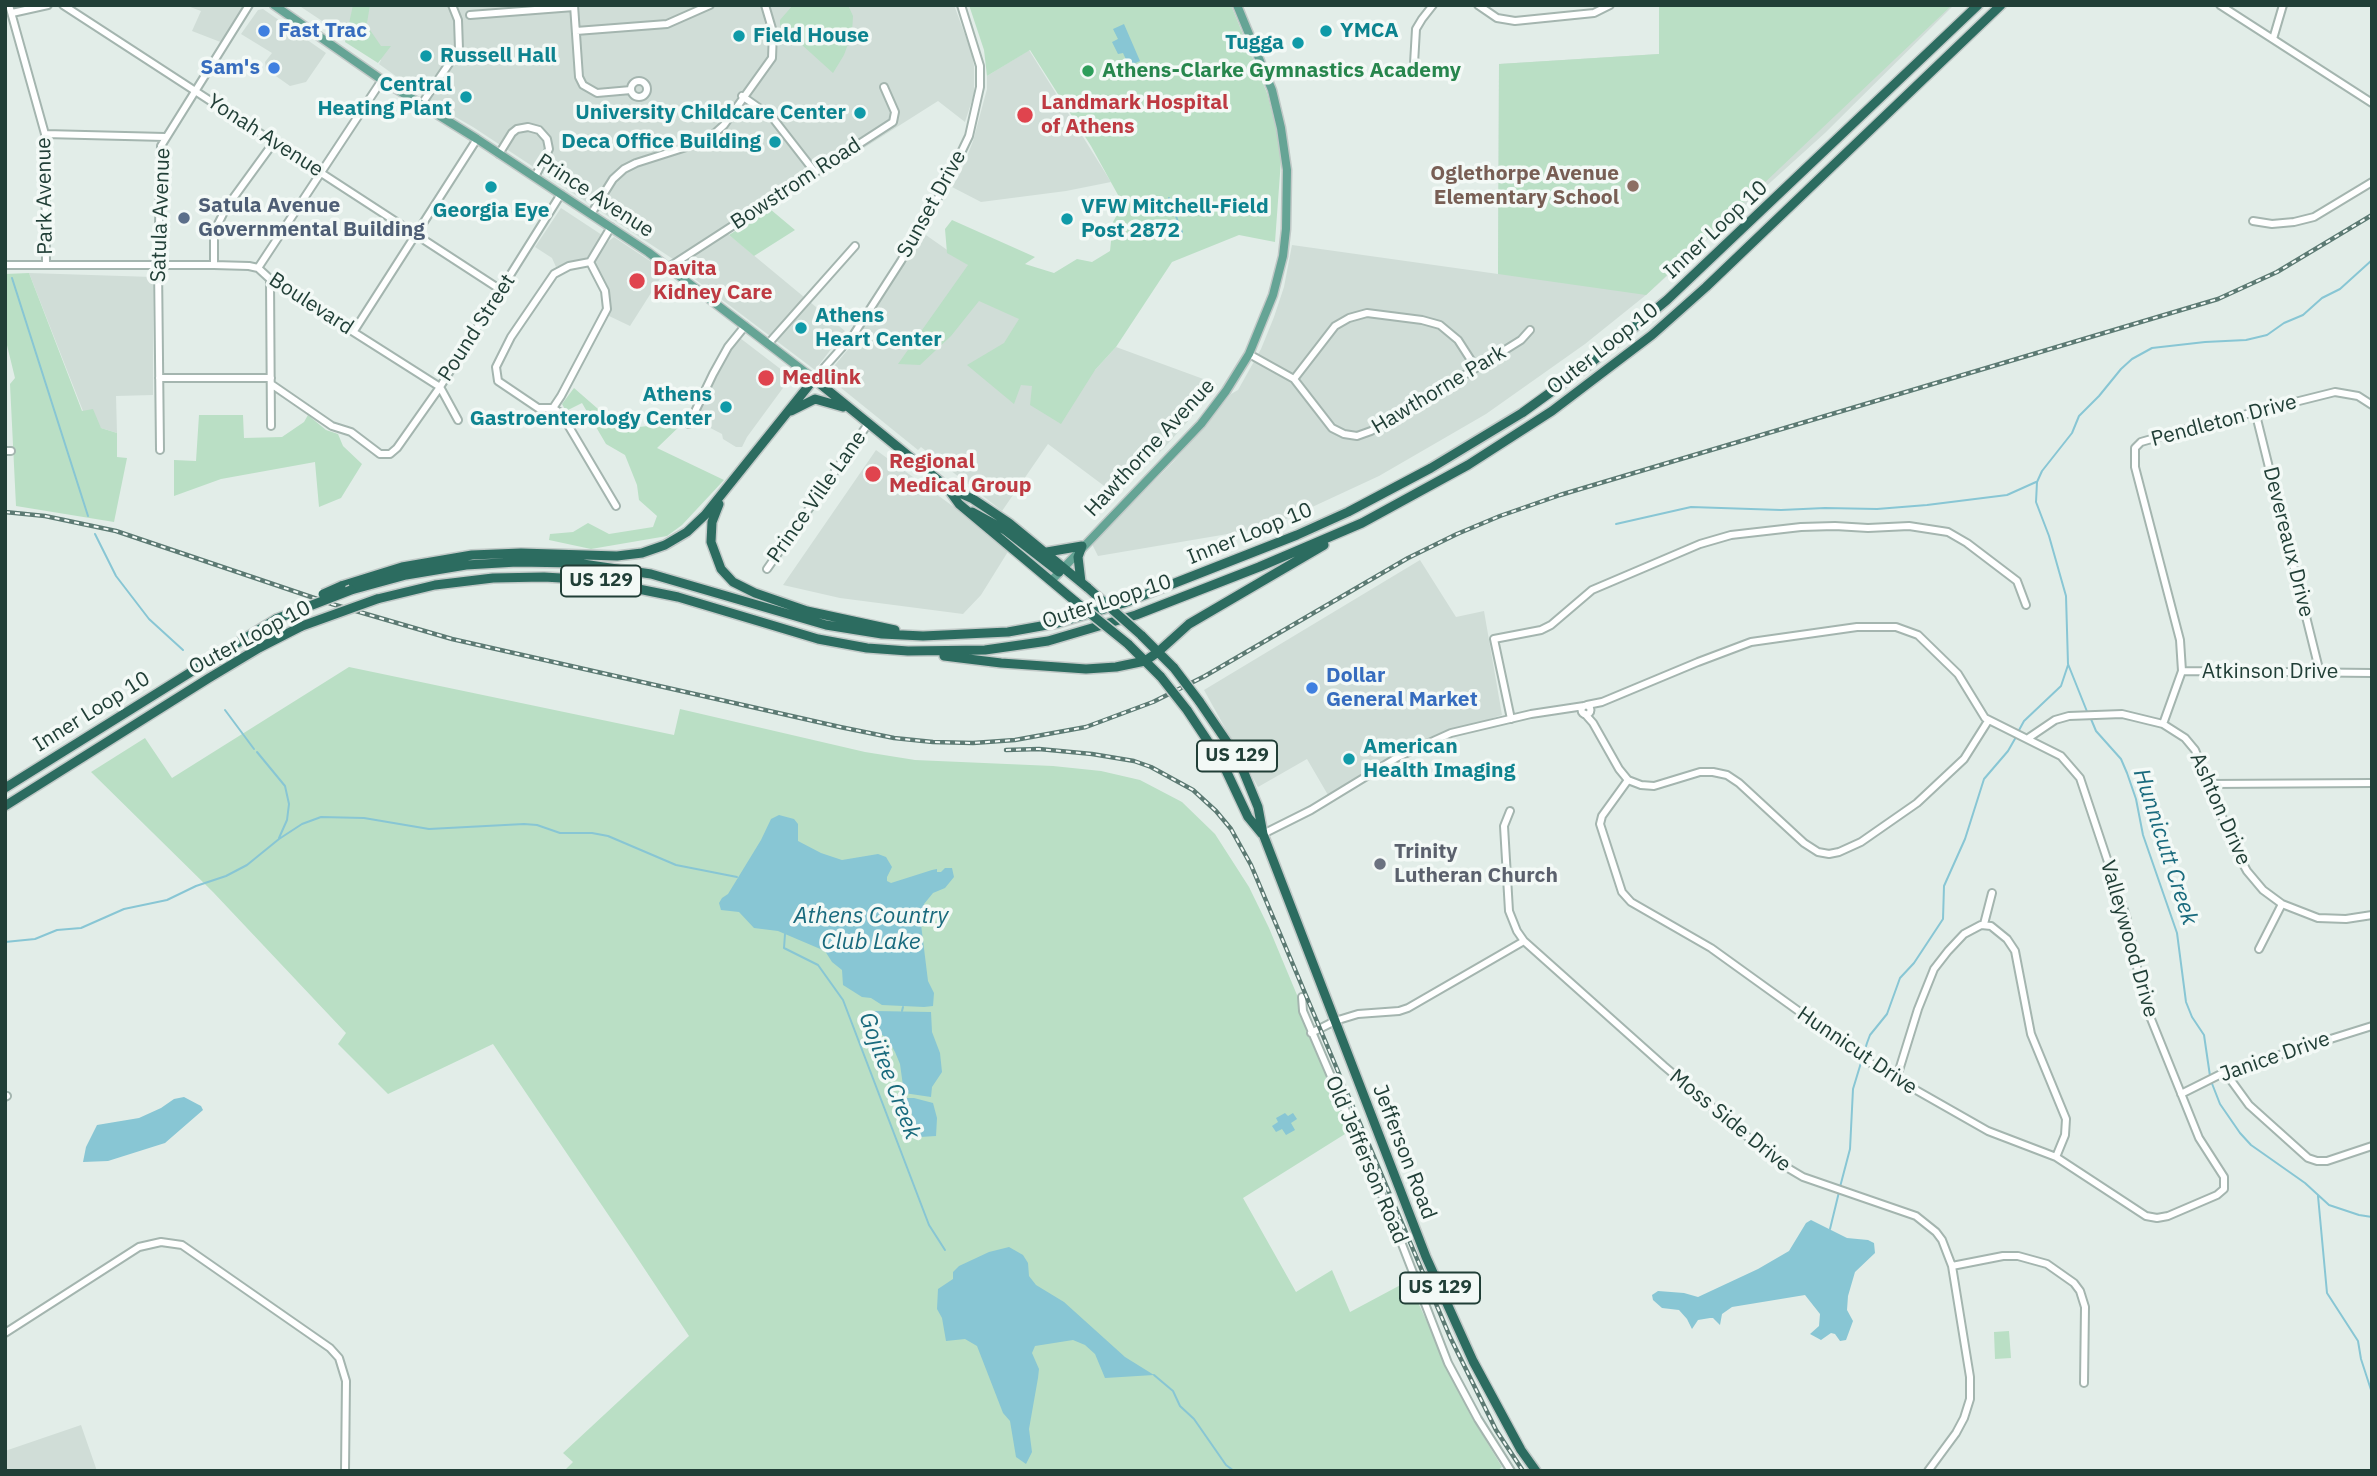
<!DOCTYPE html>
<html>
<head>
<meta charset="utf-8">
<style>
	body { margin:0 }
	#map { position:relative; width:2377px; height:1476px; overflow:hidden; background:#e2ede8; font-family:"IBM Plex Sans",sans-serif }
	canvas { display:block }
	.frame { position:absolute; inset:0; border:7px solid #213f37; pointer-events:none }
</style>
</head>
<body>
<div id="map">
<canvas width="2377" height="1476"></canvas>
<div class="frame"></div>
</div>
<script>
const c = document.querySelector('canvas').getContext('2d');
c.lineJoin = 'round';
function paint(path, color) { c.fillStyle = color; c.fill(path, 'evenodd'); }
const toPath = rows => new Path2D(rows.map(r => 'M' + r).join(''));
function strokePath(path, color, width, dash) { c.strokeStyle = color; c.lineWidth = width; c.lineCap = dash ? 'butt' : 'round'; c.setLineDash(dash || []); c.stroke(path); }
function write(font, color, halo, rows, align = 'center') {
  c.font = font + ' "IBM Plex Sans",sans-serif'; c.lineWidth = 7; c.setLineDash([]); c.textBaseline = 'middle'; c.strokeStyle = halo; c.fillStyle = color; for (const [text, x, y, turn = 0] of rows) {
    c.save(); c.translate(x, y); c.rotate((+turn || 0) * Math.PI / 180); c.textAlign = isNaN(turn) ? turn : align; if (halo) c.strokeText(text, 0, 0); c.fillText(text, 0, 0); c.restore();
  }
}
const built = toPath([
	[185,5,245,5,245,10,223,43,192,31,201,11],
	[298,5,954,5,971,51,974,66,974,94,965,122,938,101,728,234,845,331,815,370,680,268,679,263,473,127,440,108,379,64,381,60],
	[1659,5,1954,5,1825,133,1646,295,1585,344,1486,414,1379,476,1269,527,1098,556,1092,544,1174,461,1231,394,1238,390,1261,349,1274,317,1284,287,1292,245,1498,274,1499,64,1659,54],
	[263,9,326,53,306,82,290,86,266,69,265,62,272,53,241,34,258,10],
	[1029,50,1111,182,1066,191,981,202,952,187,961,172,973,141,987,89,987,76],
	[561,208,602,235,586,259,556,267,552,258,535,247],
	[923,233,973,268,1095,370,1116,347,1217,384,1197,411,1164,448,1115,494,1048,444,1002,511,921,447,918,450,830,379,830,371,850,347],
	[614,237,665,271,630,326,607,315,610,294,594,264,605,244],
	[29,273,153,277,153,395,116,396,117,433,101,428,83,411],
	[740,338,791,377,747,437,742,447,736,447,723,439,722,434,695,420,719,368],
	[876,450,984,529,1009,550,981,595,963,614,840,598,783,585],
	[1420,560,1456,617,1484,611,1502,715,1419,742,1328,795,1307,759,1258,787,1204,690],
	[81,1425,97,1471,5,1471,5,1451]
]);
const green = toPath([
	[353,5,370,5,367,23,370,30,381,46,391,46,378,63,345,42],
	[793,5,848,5,853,16,852,33,844,55,833,73,780,25,780,20],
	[969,5,1231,5,1267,93,1276,127,1281,160,1275,242,1239,235,1172,262,1116,347,1095,370,1061,424,1030,405,1032,386,1021,385,1014,404,967,365,1004,343,1019,319,979,301,951,336,920,365,898,364,968,265,947,253,945,229,952,220,1035,257,1025,264,1054,273,1077,259,1092,262,1110,251,1113,222,1123,204,1091,146,1030,50,987,76,984,50],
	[1659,5,1952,5,1646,295,1498,274,1499,64,1659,54],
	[770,209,795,230,754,256,729,235],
	[29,273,82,411,93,409,101,428,117,433,117,457,127,458,114,522,16,506,10,384,15,378,5,337,5,274],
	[574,388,621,429,684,422,657,448,724,480,682,525,667,536,591,549,549,540,550,534,573,532,588,523,609,534,653,527,657,516,639,500,637,485,625,455,606,444,582,403,566,411,562,404],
	[199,415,243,415,244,438,282,437,304,422,308,415,326,430,338,434,343,446,362,464,341,498,319,507,315,462,221,479,174,496,174,460,196,461],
	[349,667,674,735,680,709,865,752,915,760,1053,766,1101,771,1140,780,1182,802,1215,834,1249,887,1269,928,1353,1129,1243,1198,1296,1292,1332,1270,1350,1312,1408,1281,1471,1416,1502,1467,1497,1471,564,1471,573,1462,563,1453,689,1336,628,1244,493,1044,388,1094,338,1044,346,1033,213,892,91,772,145,738,172,778],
	[2009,1331,2011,1358,1995,1359,1994,1332]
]);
const water = toPath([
	[1124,24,1140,61,1129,66,1123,53,1118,54,1112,42,1118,39,1113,29],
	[779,815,794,819,798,824,798,841,821,853,842,860,878,854,886,857,892,867,887,877,887,881,891,883,932,870,937,869,937,872,941,872,945,868,952,868,954,877,945,888,933,893,924,904,925,910,920,916,928,981,934,993,933,1006,924,1007,882,1005,871,998,862,997,843,985,842,970,832,962,825,951,778,931,754,928,739,912,721,910,719,903,722,898,728,894,761,840,771,819],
	[875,1011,931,1012,932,1032,940,1053,942,1072,932,1087,931,1097,904,1093,900,1064,895,1052,889,1041,869,1023,869,1017],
	[184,1097,201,1106,203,1110,165,1143,108,1161,83,1162,86,1147,97,1125,139,1118,161,1108,174,1099],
	[914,1098,933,1103,937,1118,936,1136,920,1137,907,1101,907,1098],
	[1285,1113,1288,1116,1293,1113,1297,1119,1291,1123,1295,1130,1286,1135,1282,1129,1276,1132,1272,1126,1278,1122,1276,1118],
	[1811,1220,1847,1238,1868,1240,1874,1243,1875,1253,1855,1272,1848,1296,1847,1310,1853,1321,1846,1340,1840,1341,1835,1334,1831,1333,1821,1340,1810,1334,1819,1326,1820,1314,1805,1295,1732,1307,1722,1314,1720,1325,1713,1318,1710,1318,1698,1320,1692,1329,1687,1319,1679,1310,1662,1308,1653,1300,1652,1295,1658,1291,1684,1293,1698,1297,1758,1269,1789,1251,1806,1223],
	[1009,1247,1023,1255,1028,1263,1029,1276,1036,1285,1064,1302,1125,1357,1154,1375,1105,1378,1095,1354,1085,1345,1073,1340,1035,1346,1032,1353,1039,1369,1038,1378,1029,1429,1032,1452,1026,1464,1016,1457,1010,1421,1003,1413,977,1346,965,1339,946,1341,942,1318,937,1309,938,1289,953,1279,953,1272,959,1266,989,1252]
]);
const stream = toPath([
	[1169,198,1182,232],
	[12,278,88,516],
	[1616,524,1691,507,1781,510,1825,508,1877,509,1927,505,2007,495,2036,482],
	[95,534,116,576,149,619,183,650],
	[225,710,254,749],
	[2088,714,2068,664,2066,596,2049,536,2036,502,2037,482,2042,471,2072,433,2079,416,2099,396,2121,369,2132,359,2152,348,2205,342,2246,340,2267,335,2284,323,2303,315,2322,298,2340,289,2372,260],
	[2091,719,2096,731,2121,759,2127,773,2136,799,2143,835,2177,933,2186,1002,2192,1017,2204,1035,2210,1076],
	[2018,732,2024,721,2061,686,2068,665],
	[257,752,285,786,289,804,287,820,279,838],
	[785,934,784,948,818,965,843,1000,929,1225,945,1250],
	[5,942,35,939,57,930,81,928,124,909,167,900,196,886,226,876,247,865,279,839,302,824,321,817,364,818,429,829,524,824,537,825,560,833,592,833,608,836,676,865,737,877],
	[902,1011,903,1007],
	[2211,1081,2220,1104,2240,1133,2251,1145,2305,1183,2329,1205,2359,1215,2372,1217],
	[1840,1187,1850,1149,1853,1089,1867,1043,1870,1035,1887,1014,1900,978,1914,963,1943,919,1944,886,1965,839,1984,779,2008,751,2016,737],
	[2318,1196,2327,1293,2358,1341,2361,1359,2372,1393],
	[1830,1229,1839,1192],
	[1154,1375,1173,1391,1180,1406,1194,1419,1226,1465,1234,1471]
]);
const minor = toPath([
	[9,5,45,134,46,265],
	[63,5,501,290],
	[574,5,579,77,583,85,597,93,631,90],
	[1478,5,1497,18,1515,21,1594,13,1610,5],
	[2220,5,2372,103],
	[12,13,48,5],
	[470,15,574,7],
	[576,31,667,24,710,5],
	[2273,39,2283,5],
	[1414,64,1416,29,1422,19,1433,5],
	'631 89a8 8 0 1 1 16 0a8 8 0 1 1-16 0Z',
	[742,96,772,117,814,171],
	[421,105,459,49,458,20,452,5],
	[45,134,165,137],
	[499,154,512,133,517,129,528,127,539,130,547,139,549,149,535,177],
	[591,214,613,179,624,169,636,163,702,142,713,135,724,125,772,58,773,32,765,5],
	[2253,221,2272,224,2294,222,2314,217,2372,182],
	[590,262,569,266,554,274,511,337,496,367,498,381,538,408,553,408,561,396,607,309,605,291,590,262,611,227],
	[5,265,214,265,249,266,258,268,270,279,440,387,458,420],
	[214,265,214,239,218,224,226,208,274,142],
	[669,267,893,122,895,112,884,87],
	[258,268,382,80],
	[270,279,271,426],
	[354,331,477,139],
	[768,344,855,246],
	[1249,354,1294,379,1332,428,1344,434,1357,436,1371,431,1476,368,1521,340,1530,330],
	[159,378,271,378],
	[814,379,854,334,901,261,945,186,969,136,980,87,980,66,961,5],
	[1294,379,1335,326,1349,318,1367,313,1422,320,1440,325,1458,340,1476,368],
	[271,384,332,426,351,432,380,454,390,454,397,448,440,387,561,194],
	[553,408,559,412,568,425,616,506],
	[2255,411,2320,673],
	[689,424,713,374,728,347,745,326],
	[160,450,158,266,161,146,249,5],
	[5,451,11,451],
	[767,569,868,424],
	[2182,671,2180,640,2135,467,2135,448,2141,442,2183,430,2335,392,2358,396,2372,405],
	[1587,705,1602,702,1698,662,1751,642,1857,627,1896,627,1918,635,1958,674,1985,718,2061,756,2080,778,2126,916,2145,1004,2199,1138,2224,1177,2224,1189,2217,1195,2168,1216,2157,1218,2146,1216,2056,1157,1988,1131,1879,1069,1711,948,1631,902,1622,892,1600,824,1602,816,1628,780],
	'1581.5 710a4.5 4.5 0 1 1 9 0a4.5 4.5 0 1 1-9 0Z',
	[1585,714,1593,723,1619,769,1628,780,1641,785,1654,786,1700,772,1713,772,1727,775,1739,783,1804,843,1818,852,1829,854,1839,852,1861,842,1917,803,1964,759,1988,721],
	[1511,719,1494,639,1541,630,1551,625,1592,590,1700,544,1731,535,1801,527,1835,526,1868,528,1909,526,1948,532,1967,543,2017,581,2026,605],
	[2163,724,2182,671,2372,673],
	[2027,739,2055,720,2069,716,2122,714,2163,724,2185,738,2195,750,2236,851,2247,871,2263,890,2282,904,2318,918,2346,919,2372,915],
	[2210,784,2372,783],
	[1510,811,1504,826,1509,911,1517,931,1524,941,1664,1066,1776,1161,1803,1177,1916,1216,1936,1232,1942,1240,1952,1266,1970,1377,1970,1399,1964,1418,1956,1433,1928,1471],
	[1263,834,1311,810,1398,757,1451,733,1531,714,1584,706],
	[1984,924,1992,893],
	[2259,949,2282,904],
	[1302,997,1303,1011,1393,1221,1448,1363,1478,1419,1511,1471],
	[1311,1033,1335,1021,1358,1014,1399,1011,1408,1008,1524,941],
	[2225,1072,2249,1105,2308,1158,2317,1161,2327,1161,2372,1146],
	[1896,1080,1918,1009,1934,969,1948,951,1964,934,1981,925,1991,926,2007,939,2015,951,2031,1034,2066,1119,2065,1135,2056,1157],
	[2181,1094,2225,1072,2372,1026],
	[5,1097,7,1096],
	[1952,1266,2003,1256,2018,1256,2047,1264,2074,1283,2080,1291,2085,1307,2084,1383],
	[5,1333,139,1247,161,1242,182,1245,330,1348,339,1358,346,1381,345,1471]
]);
const major = toPath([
	[274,5,382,80,477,139,648,252,814,379],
	[1051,581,1201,424,1226,391,1249,354,1273,295,1283,256,1286,229,1287,170,1281,128,1272,90,1237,5]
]);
const highway = toPath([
	[791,411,815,399,843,407],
	[949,490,959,504,1076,602],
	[719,504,712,522,711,542,721,569,733,582,755,593,807,611,895,630],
	[972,512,1005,530,1059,572],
	[1047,552,1082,546,1078,557,1081,582],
	[341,586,402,567,472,555,521,553,617,556,642,553,665,545,687,532,705,515,814,379,948,488,973,499,1009,523,1088,588],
	[351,590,406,575,466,565,517,562,576,563,651,574,826,625,882,634,923,636,1008,632,1058,623,1124,603,1297,535,1348,512,1431,468,1522,413,1587,366,1667,300,1978,5],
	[377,599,435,585,493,578,544,577,594,580,678,597,818,639,867,648,908,651,985,650,1048,641,1136,615,1259,567,1362,523,1468,465,1552,411,1652,335,1706,287,2001,5],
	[1141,635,1174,668],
	[1128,644,1161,677],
	[944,656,1001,663,1086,669,1116,667,1145,661,1158,652,1189,624,1324,545],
	[1199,701,1238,758,1258,807,1263,834,1426,1257,1473,1361,1521,1450,1536,1471],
	[1187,710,1223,764,1248,817,1262,834],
	[5,788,276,619],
	[5,806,209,678,259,648,302,626]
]);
const rail = toPath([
	[5,512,45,516,116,531,332,604,452,639,840,727,894,738,933,742,973,743,1015,740,1086,727,1153,702,1205,676,1408,558,1457,534,1500,516,1560,495,2218,299,2277,272,2372,215],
	[1006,750,1039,749,1092,754,1134,761,1151,767,1193,790,1216,811,1231,829,1251,865,1450,1337,1496,1430,1523,1471]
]);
const highwayBridge = toPath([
	[1088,588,1141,635],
	[323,594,341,586],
	[1076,602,1128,644],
	[276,619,351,590],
	[302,626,377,599],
	[1174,668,1199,701],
	[1161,677,1187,710]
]);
const markers = [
	[264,31,7,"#3f7fe0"],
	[1326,31,7,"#0f9aa8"],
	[739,36,7,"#0f9aa8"],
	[1298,43,7,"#0f9aa8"],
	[426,56,7,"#0f9aa8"],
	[274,68,7,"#3f7fe0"],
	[1088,71,7,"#2e9e5b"],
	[466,97,7,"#0f9aa8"],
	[860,113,7,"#0f9aa8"],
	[1025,115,9,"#e0444e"],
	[775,142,7,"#0f9aa8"],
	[1633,186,7,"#8d6e63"],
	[491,187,7,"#0f9aa8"],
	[184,218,7,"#5c6f8a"],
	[1067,219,7,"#0f9aa8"],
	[637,281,9,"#e0444e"],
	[801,328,7,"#0f9aa8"],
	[766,378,9,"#e0444e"],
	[726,407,7,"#0f9aa8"],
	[873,474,9,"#e0444e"],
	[1312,688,7,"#3f7fe0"],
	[1349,759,7,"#0f9aa8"],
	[1380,864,7,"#6b7280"]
];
const shields = [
	[601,581,80],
	[1237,756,80],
	[1440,1288,80]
];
const shieldNames = [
	["US 129",601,581],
	["US 129",1237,756],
	["US 129",1440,1288]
];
const shopNames = [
	["Fast Trac",278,31],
	["Sam's",260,68,"right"],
	["Dollar",1326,676],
	["General Market",1326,700]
];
const cultureNames = [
	["YMCA",1340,31],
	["Field House",753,36],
	["Tugga",1284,43,"right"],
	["Russell Hall",440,56],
	["Central",452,85,"right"],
	["Heating Plant",452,109,"right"],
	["University Childcare Center",846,113,"right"],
	["Deca Office Building",761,142,"right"],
	["VFW Mitchell-Field",1081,207],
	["Post 2872",1081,231],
	["Georgia Eye",491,211,"center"],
	["Athens",815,316],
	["Heart Center",815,340],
	["Athens",712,395,"right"],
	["Gastroenterology Center",712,419,"right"],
	["American",1363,747],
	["Health Imaging",1363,771]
];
const leisureNames = [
	["Athens-Clarke Gymnastics Academy",1102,71]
];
const healthNames = [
	["Landmark Hospital",1041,103],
	["of Athens",1041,127],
	["Davita",653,269],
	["Kidney Care",653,293],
	["Medlink",782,378],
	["Regional",889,462],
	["Medical Group",889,486]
];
const streetNames = [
	["Yonah Avenue",265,136,33],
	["Bowstrom Road",796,184,-33],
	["Park Avenue",45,196,-91],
	["Prince Avenue",595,196,33],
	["Sunset Drive",932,204,-61],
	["Satula Avenue",161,215,-88],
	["Inner Loop 10",1716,230,-43],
	["Boulevard",311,304,33],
	["Pound Street",477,328,-57],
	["Outer Loop 10",1603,349,-38],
	["Hawthorne Park",1439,390,-31],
	["Pendleton Drive",2224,421,-15],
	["Hawthorne Avenue",1150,448,-47],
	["Prince Ville Lane",817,497,-55],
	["Inner Loop 10",1250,534,-22],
	["Devereaux Drive",2288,542,76],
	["Outer Loop 10",1107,602,-18],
	["Outer Loop 10",250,638,-28],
	["Atkinson Drive",2270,672],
	["Inner Loop 10",92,712,-32],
	["Ashton Drive",2220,809,66],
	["Valleywood Drive",2129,939,74],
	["Hunnicut Drive",1857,1051,34],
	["Janice Drive",2275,1057,-19],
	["Moss Side Drive",1730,1121,39],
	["Jefferson Road",1404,1152,69],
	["Old Jefferson Road",1366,1160,67]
];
const educationNames = [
	["Oglethorpe Avenue",1619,174],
	["Elementary School",1619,198]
];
const serviceNames = [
	["Satula Avenue",198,206],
	["Governmental Building",198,230]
];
const worshipNames = [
	["Trinity",1394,852],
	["Lutheran Church",1394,876]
];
const waterNames = [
	["Hunnicutt Creek",2165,847,72],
	["Athens Country",871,916],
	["Club Lake",871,942],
	["Gojitee Creek",889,1076,69]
];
paint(built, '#d0ddd7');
paint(green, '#badfc5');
paint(water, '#88c6d4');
strokePath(stream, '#88c6d4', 2);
strokePath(minor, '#a4b5af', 10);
strokePath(major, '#c1c9c7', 11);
strokePath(highway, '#c1c9c7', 12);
strokePath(minor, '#fff', 6);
strokePath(major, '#65a495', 8);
strokePath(highway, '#2c6c60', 9);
strokePath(rail, '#5c7a73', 4.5);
strokePath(rail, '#f3f9f6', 2, [5]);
strokePath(highwayBridge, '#c1c9c7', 12, []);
strokePath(highwayBridge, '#2c6c60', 9);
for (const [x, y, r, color] of markers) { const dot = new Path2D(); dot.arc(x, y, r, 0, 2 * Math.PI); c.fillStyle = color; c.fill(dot); strokePath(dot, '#f3f9f6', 2.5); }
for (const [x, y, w] of shields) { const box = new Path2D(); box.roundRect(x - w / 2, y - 15.5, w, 31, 5); c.fillStyle = '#f3f9f6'; c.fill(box); strokePath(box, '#213f37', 2); }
write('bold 19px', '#213f37', null, shieldNames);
write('bold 21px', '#366cbe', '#f3f9f6', shopNames, 'left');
write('bold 21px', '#0d838f', '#f3f9f6', cultureNames, 'left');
write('bold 21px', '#27864d', '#f3f9f6', leisureNames, 'left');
write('bold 21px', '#be3a42', '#f3f9f6', healthNames, 'left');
write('21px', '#213f37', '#f3f9f6', streetNames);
write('bold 21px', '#785e54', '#f3f9f6', educationNames, 'right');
write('bold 21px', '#4e5e75', '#f3f9f6', serviceNames, 'left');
write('bold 21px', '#5b616d', '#f3f9f6', worshipNames, 'left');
write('italic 23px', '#196a7d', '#f3f9f6', waterNames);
</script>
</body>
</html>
